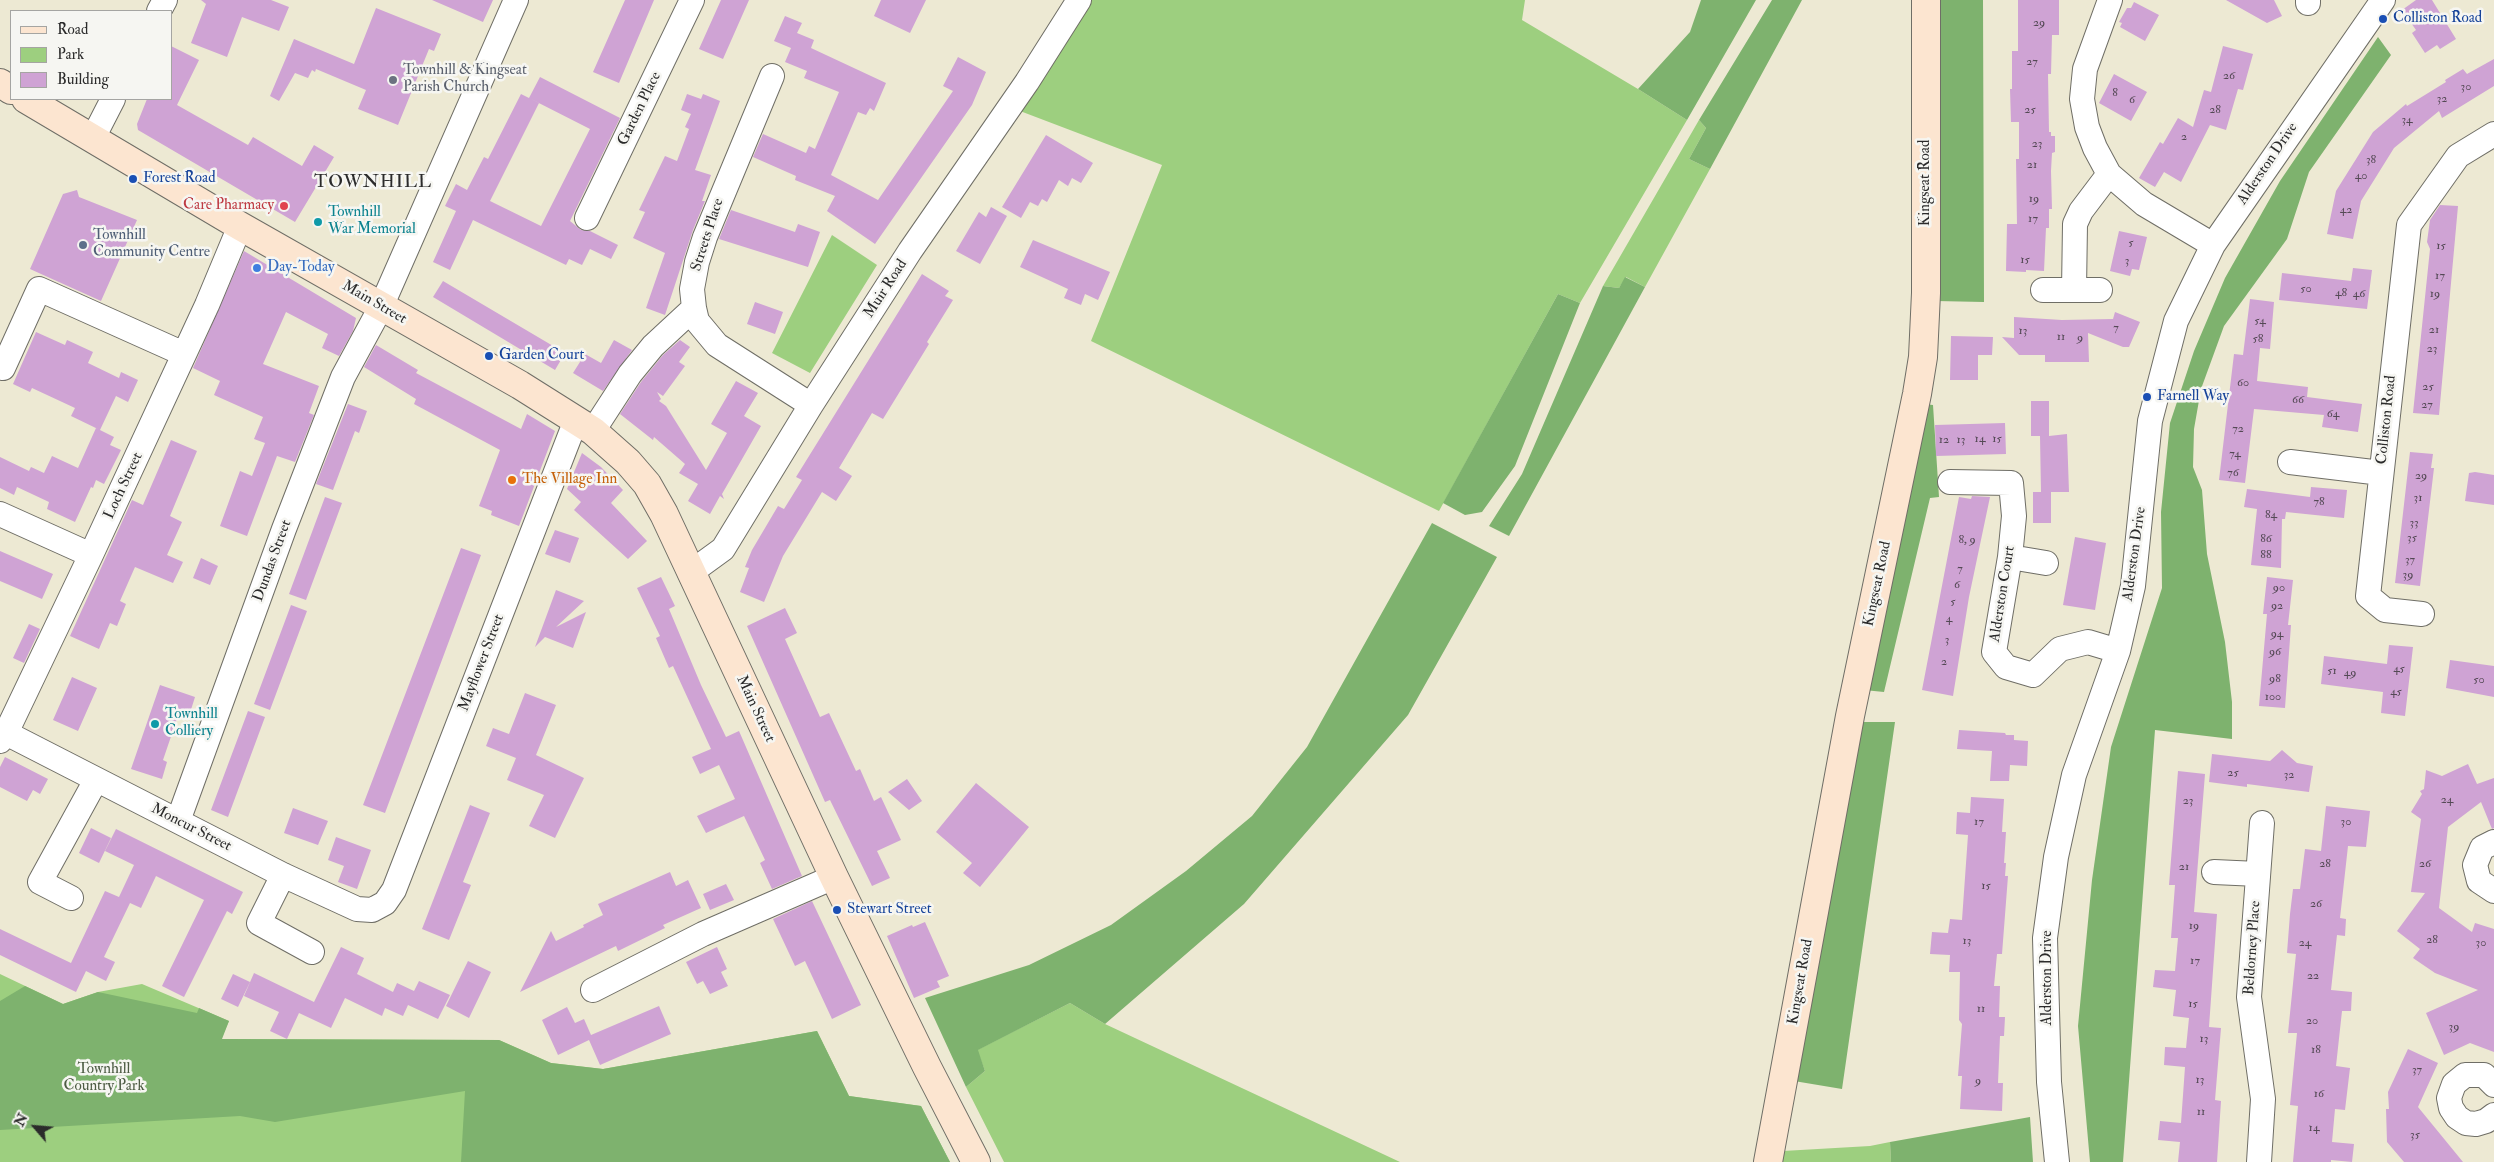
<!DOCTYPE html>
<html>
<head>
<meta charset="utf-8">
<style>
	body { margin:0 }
	#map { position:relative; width:2494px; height:1162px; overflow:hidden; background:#ede9d3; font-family:"IM FELL Double Pica",serif }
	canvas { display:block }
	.legend { position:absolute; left:10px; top:10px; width:162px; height:90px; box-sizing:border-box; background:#f6f6f2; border:1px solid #a5a5a2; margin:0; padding:6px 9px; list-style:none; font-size:15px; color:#2b2b2b }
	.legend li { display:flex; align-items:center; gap:10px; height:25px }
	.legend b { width:25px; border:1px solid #a5a5a2 }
	.north { position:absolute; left:10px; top:1102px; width:50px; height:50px; -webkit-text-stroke:4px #f6f6f2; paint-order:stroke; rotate:297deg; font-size:14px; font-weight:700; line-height:20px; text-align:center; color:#2b2b2b }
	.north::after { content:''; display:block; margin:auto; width:18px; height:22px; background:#2b2b2b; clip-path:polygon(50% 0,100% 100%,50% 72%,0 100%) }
</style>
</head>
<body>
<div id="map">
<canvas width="2494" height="1162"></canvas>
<ul class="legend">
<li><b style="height:6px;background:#fce5d0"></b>Road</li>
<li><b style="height:14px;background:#9dcf7f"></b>Park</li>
<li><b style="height:14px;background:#cfa3d4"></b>Building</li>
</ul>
<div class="north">N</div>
</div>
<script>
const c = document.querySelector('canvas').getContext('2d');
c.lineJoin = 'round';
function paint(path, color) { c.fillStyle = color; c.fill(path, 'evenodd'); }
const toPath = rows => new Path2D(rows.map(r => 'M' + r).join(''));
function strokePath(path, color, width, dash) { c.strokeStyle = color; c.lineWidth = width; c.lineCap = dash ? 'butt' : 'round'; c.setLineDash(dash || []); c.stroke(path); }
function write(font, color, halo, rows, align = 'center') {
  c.font = font + ' "IM FELL Double Pica",serif'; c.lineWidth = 5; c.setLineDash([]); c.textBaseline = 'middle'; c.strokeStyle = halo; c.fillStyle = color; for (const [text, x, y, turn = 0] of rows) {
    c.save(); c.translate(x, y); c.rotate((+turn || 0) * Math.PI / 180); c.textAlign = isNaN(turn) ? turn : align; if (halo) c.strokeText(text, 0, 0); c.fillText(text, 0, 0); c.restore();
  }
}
const green = toPath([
	[1088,0,1525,0,1522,20,1638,89,1687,120,1580,303,1558,294,1439,511,1091,341,1162,165,1020,111],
	[1699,120,1706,128,1689,159,1710,169,1645,287,1626,277,1619,288,1603,286],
	[832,235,877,265,810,373,772,353],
	[0,974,63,1004,98,992,142,984,229,1021,221,1039,499,1040,551,1063,603,1069,817,1031,849,1096,921,1106,950,1162,0,1162],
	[1070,1003,1105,1024,1400,1162,1004,1162,966,1087,985,1071,977,1050],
	[1890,1142,1891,1162,1781,1162,1783,1151,1870,1146]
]);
const forest = toPath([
	[1701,0,1756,0,1687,120,1638,89,1690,32],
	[1772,0,1802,0,1710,169,1689,159,1706,128,1699,120],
	[1939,0,1983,0,1984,302,1936,301],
	[2378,37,2391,55,2309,172,2287,239,2224,326,2201,389,2194,429,2193,467,2202,490,2207,554,2225,642,2232,702,2232,739,2155,730,2123,1162,2090,1162,2078,1026,2092,880,2111,747,2162,588,2161,512,2170,423,2194,351,2225,278,2280,181],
	[1625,277,1645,287,1509,536,1489,526,1522,474,1603,286,1619,288],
	[1558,294,1580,303,1515,466,1482,512,1465,515,1443,503],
	[1924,404,1933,405,1939,497,1930,498,1884,692,1864,690],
	[1432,523,1497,557,1408,715,1244,904,1105,1024,1070,1003,978,1050,985,1071,966,1087,925,998,1029,965,1111,925,1186,871,1252,816,1307,747],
	[1856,722,1895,722,1842,1089,1794,1081],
	[25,986,63,1004,98,992,197,1013,199,1008,229,1021,222,1039,499,1040,551,1063,603,1069,817,1031,849,1096,921,1106,950,1162,461,1162,465,1091,275,1122,240,1116,0,1130,0,1001],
	[2030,1117,2033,1162,1891,1162,1890,1142]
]);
const building = toPath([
	[201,0,271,0,289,7,279,31,242,17,227,57,191,43,206,4],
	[432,0,493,0,483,22],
	[625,0,654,0,619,83,593,72],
	[721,0,749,0,723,59,699,49],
	[881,0,926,0,910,33,874,16],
	[2018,0,2059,0,2059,35,2052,35,2051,74,2048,74,2049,132,2051,132,2051,136,2055,136,2055,152,2052,153,2051,171,2052,209,2049,209,2049,228,2046,228,2044,271,2026,270,2026,272,2006,271,2007,224,2017,224,2016,159,2019,159,2019,122,2011,122,2010,89,2012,89,2012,51,2018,51],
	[2226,0,2274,0,2282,16,2267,23],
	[2416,0,2432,0,2456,39,2440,49,2437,45,2425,53,2412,33,2416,30,2402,10],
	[2134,2,2159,15,2145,41,2120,27,2122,23,2119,22,2127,8,2131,8],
	[376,8,441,34,434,51,429,49,398,125,358,109,366,90,316,69,315,72,312,70,308,78,295,73,279,101,270,96,294,39,354,64],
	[785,16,802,23,797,33,814,40,811,48,886,83,874,111,870,108,866,115,858,112,831,175,878,200,953,91,943,86,958,57,986,72,972,105,875,244,827,211,835,196,795,180,796,176,753,157,763,134,806,153,809,146,815,149,839,92,804,78,807,71,785,62,791,48,774,41],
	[171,46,199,60,177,105,248,145,253,137,302,166,314,145,334,157,295,222,138,130,137,124,147,99,171,99],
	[2223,46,2253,54,2243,90,2238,89,2226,130,2210,125,2181,182,2164,172,2155,187,2139,178,2160,142,2163,144,2178,118,2193,127,2204,90,2211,92],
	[2494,59,2494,86,2442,118,2439,111,2394,148,2361,201,2353,239,2327,234,2336,191,2373,132,2406,104,2407,106,2446,82,2445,80,2463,69,2467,74],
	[2114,74,2147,92,2131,121,2099,103],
	[540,77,620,118,570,221,581,230,590,231,618,245,611,259,590,249,582,265,569,259,566,265,473,220,450,270,433,262,456,211,445,206,456,184,467,190,484,157,488,159,521,94,539,103,490,201,541,226,590,129,529,98],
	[687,94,701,99,703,94,720,101,695,170,711,175,702,201,705,201,693,230,665,315,646,308,665,253,633,238,645,212,639,210,665,156,677,161,689,129,685,127,691,114,681,110],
	[1046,135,1093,163,1081,183,1072,178,1068,186,1059,180,1047,202,1042,199,1038,206,1030,202,1021,218,1002,207],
	[77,190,79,197,137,220,101,301,30,269,63,194],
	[2440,205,2458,206,2439,415,2413,413,2430,249,2427,242,2430,220],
	[991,207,1007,216,980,264,956,251,979,212,986,217],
	[731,210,795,232,798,224,820,232,808,267,719,239],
	[2119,231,2147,237,2139,270,2132,269,2130,276,2110,271],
	[1033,240,1110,272,1098,300,1085,294,1081,305,1064,298,1068,289,1020,267],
	[244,251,356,318,353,331,339,356,322,348,328,334,286,312,263,364,319,386,309,413,314,415,295,462,277,456,247,536,220,526,240,471,252,476,265,443,254,439,263,417,214,395,220,381,193,368],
	[2353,268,2372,270,2367,309,2279,300,2282,273,2351,281],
	[922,274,949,291,945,296,953,300,927,342,929,344,883,419,872,413,839,468,852,476,836,501,822,492,783,556,764,602,740,592,749,568,745,567,752,550,778,506,784,509,802,480,796,477],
	[443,281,565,353,555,370,433,297],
	[2250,299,2274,302,2270,349,2260,348,2257,381,2308,387,2307,397,2362,404,2358,432,2322,427,2324,415,2254,409,2245,483,2219,480,2234,354,2243,355],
	[755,302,783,312,775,334,747,324],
	[2115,312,2140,322,2129,347,2123,347,2088,333,2089,362,2045,362,2045,355,2019,355,2002,337,2014,338,2014,317,2062,320,2113,319],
	[36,332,65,345,67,340,93,352,88,363,119,378,121,372,138,380,128,402,116,396,100,430,71,416,75,408,32,388,30,392,13,384],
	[1951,336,1993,337,1992,355,1978,355,1978,380,1950,380],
	[614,340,632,350,603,391,573,373,585,354,601,363],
	[680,340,690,347,679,362,685,366,663,396,657,392,661,399,659,401,666,406,706,470,727,433,711,424,736,381,758,393,744,416,761,426,722,494,724,499,720,496,710,514,688,501,698,484,679,473,685,464,654,437,653,440,620,414,641,382,663,355],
	[376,345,418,370,416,373,521,429,527,414,555,431,519,526,491,515,492,511,479,506,500,450,414,404,416,399,364,367],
	[2031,401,2049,401,2049,436,2067,434,2069,492,2051,492,2051,523,2033,523,2033,492,2047,492,2041,492,2040,436,2047,436,2031,436],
	[348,404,367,411,359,433,355,431,333,490,316,484],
	[2005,423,2006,454,1936,456,1935,425],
	[96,428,114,437,110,445,121,450,104,484,96,480,93,488,91,487,75,522,47,509,49,502,17,487,14,495,0,488,0,457,29,471,31,467,44,473,52,456,78,468],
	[171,440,197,451,170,516,182,522,167,555,183,562,173,583,135,567,120,601,126,604,117,626,110,623,99,649,70,636,132,500,143,505],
	[2410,452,2433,454,2431,468,2434,468,2420,586,2395,583],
	[582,453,601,467,623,490,611,503,647,541,628,559,574,510,581,502,567,489],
	[2475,472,2494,475,2494,505,2465,501,2469,473],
	[2311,487,2347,490,2344,518,2286,512,2285,519,2282,519,2281,568,2251,565,2257,509,2244,507,2247,489,2310,497],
	[1972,496,1990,497,1969,597,1953,696,1922,690,1959,497,1971,499],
	[325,497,342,503,306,600,289,594],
	[555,530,579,538,570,563,545,554],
	[2075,537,2106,543,2095,610,2063,605],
	[461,548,481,555,385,813,363,805],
	[0,551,53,574,42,599,0,581],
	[201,558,218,566,210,585,193,578],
	[661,577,675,606,669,609,701,685,726,737,739,731,802,876,772,889,760,863,765,860,744,816,706,833,697,816,735,799,719,765,700,774,692,757,711,749,673,666,669,668,656,638,660,636,637,588],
	[2267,577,2293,580,2288,625,2291,625,2285,708,2259,706,2267,614,2263,614],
	[556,590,584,601,556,627,586,612,573,648,545,637,535,647],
	[291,605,307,611,270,710,254,704],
	[785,608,797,633,785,639,820,717,829,713,856,771,860,769,874,801,881,797,901,840,877,851,890,878,872,886,830,800,825,802,747,626],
	[29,624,40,629,24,663,13,658],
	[2389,645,2413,647,2405,716,2381,713,2383,692,2321,684,2324,656,2387,664],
	[2450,660,2494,666,2494,697,2446,688],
	[72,677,97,688,78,731,53,720],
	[160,685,195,697,189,716,179,713,163,760,167,762,162,779,131,769],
	[525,693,556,705,536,755,584,778,555,838,529,826,544,795,507,780,516,758,486,746,493,728,509,734],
	[248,711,265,717,228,817,211,810],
	[1959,730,2005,733,2006,735,2014,735,2014,740,2028,741,2027,766,2010,765,2009,781,1990,781,1992,751,1957,749],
	[2282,750,2297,763,2313,766,2309,792,2247,784,2247,787,2209,782,2212,754,2270,761],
	[5,757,48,779,40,794,33,790,27,801,0,787,0,767],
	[2468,764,2477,784,2494,778,2494,828,2492,829,2481,802,2448,827,2439,908,2472,932,2475,923,2494,929,2494,1052,2470,1043,2444,1055,2426,1013,2478,990,2435,973,2413,958,2420,949,2397,931,2425,893,2411,892,2421,819,2411,812,2422,794,2420,791,2424,789,2426,770,2442,776],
	[2178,771,2205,774,2194,912,2217,914,2209,1027,2221,1028,2215,1100,2221,1101,2217,1162,2178,1162,2180,1142,2158,1140,2160,1121,2181,1123,2185,1067,2164,1065,2165,1047,2186,1048,2189,1018,2173,1016,2176,990,2153,987,2155,970,2175,971,2178,938,2171,938,2175,885,2169,885],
	[907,779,922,801,909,810,888,792],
	[976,783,1029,827,980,887,963,873,972,863,936,832],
	[1971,797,2004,799,2002,832,2006,832,2004,863,2006,863,2005,876,2008,876,2002,954,1997,954,1994,986,2000,986,1999,1017,2005,1017,2004,1036,2000,1036,1998,1083,2003,1083,2002,1111,1960,1109,1962,1076,1958,1076,1962,1024,1959,1020,1960,972,1949,972,1950,955,1930,954,1932,932,1948,933,1950,919,1962,920,1968,835,1956,834,1957,812,1970,813],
	[470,805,490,813,463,882,471,885,449,940,422,929],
	[2326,806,2370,811,2366,847,2348,846,2340,918,2346,919,2345,936,2337,935,2331,990,2352,992,2351,1011,2342,1011,2336,1066,2350,1068,2345,1110,2335,1109,2332,1142,2354,1144,2352,1162,2331,1160,2331,1162,2293,1162,2298,1106,2290,1105,2297,1033,2288,1033,2296,954,2287,953,2290,914,2293,889,2300,889,2305,849,2321,851],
	[293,808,328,821,318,845,284,833],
	[91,828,111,838,99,863,79,853],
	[116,829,243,892,232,914,227,911,184,997,162,986,204,900,156,876,141,908,130,903,104,957,115,962,106,981,86,971,76,992,0,955,0,929,71,963,105,891,119,897,134,865,105,851],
	[336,837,371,850,357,889,338,882,344,866,328,860],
	[670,872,676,886,688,880,701,908,663,925,665,928,618,951,616,946,520,992,551,931,556,941,584,927,583,925,603,915,598,904],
	[726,884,734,900,710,910,703,894],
	[812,901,861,1005,832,1019,805,961,795,966,773,919],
	[925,922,949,976,937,981,940,987,914,998,887,936,912,925,913,927],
	[341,947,364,958,357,974,393,992,397,983,414,991,419,981,450,995,438,1019,408,1005,403,1016,385,1008,382,1016,345,998,331,1028,299,1013,287,1039,270,1031,279,1012,244,996,254,973,314,1002],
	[717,947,727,969,721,972,728,986,710,994,703,981,697,984,686,962],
	[468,961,491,972,469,1018,446,1006],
	[233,974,250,982,238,1007,221,999],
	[659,1006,671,1034,600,1065,589,1040,558,1055,542,1020,567,1007,575,1023,584,1019,591,1035],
	[2408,1049,2438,1063,2418,1107,2463,1162,2404,1162,2387,1142,2386,1109,2389,1109,2388,1092]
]);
const street = toPath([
	[2110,0,2085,69,2082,99,2087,127,2095,148,2109,174,2144,204,2213,245],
	[2308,0,2308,3],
	[159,11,165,0],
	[772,76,705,237,697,262,692,289,694,308,697,321,717,345,811,405],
	[93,138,113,99],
	[587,218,692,0],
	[2043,290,2100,290],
	[2074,290,2075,224,2081,211,2109,174],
	[3,368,39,289,184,354],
	[593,431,630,374,653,346,694,308],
	[2290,462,2381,473],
	[1950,482,2011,483,2014,516,2010,557,1994,652,2006,667,2033,675,2060,649,2088,642,2118,651],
	[0,514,91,555],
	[2010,557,2046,563],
	[690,573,723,549,811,405,910,251,1027,82,1079,0],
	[2422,614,2385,610,2368,596,2409,225,2458,156,2494,134],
	[0,730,283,875,357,909,372,910,385,903,394,890,576,420],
	[0,741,6,733,91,555,207,305,240,226],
	[178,821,284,529,343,377,381,307,516,0],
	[2494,842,2482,848,2475,865,2479,881,2494,891],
	[2214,872,2258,874],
	[283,875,259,923,312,952],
	[71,898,40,882,96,780],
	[593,990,703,934,834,877],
	[2494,1085,2484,1075,2465,1075,2454,1084,2449,1098,2451,1108,2457,1117,2466,1123,2476,1124,2486,1121,2494,1115],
	[2057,1162,2049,1082,2045,938,2056,857,2074,775,2118,651,2133,586,2150,421,2176,321,2213,245,2383,0],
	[2259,1162,2263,1099,2249,997,2262,823]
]);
const secondary = toPath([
	[0,83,11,90],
	[26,99,240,226,520,385,593,431,628,462,647,484,664,514,834,877,927,1067,976,1162],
	[1768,1162,1850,716,1917,394,1923,357,1926,293,1926,0]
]);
const markers = [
	[2383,19,5,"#1a4fb4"],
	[393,80,5,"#6b7280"],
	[133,179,5,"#1a4fb4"],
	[284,206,5,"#e0444e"],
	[318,222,5,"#0f9aa8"],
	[83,245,5,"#5c6f8a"],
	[257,268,5,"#3f7fe0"],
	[489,356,5,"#1a4fb4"],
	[2147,397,5,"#1a4fb4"],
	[512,480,5,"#e8710a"],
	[155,724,5,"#0f9aa8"],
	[837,910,5,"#1a4fb4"]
];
const numberNames = [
	["29",2039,23],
	["27",2032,62],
	["26",2229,76],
	["30",2466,87],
	["8",2115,93],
	["32",2442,99],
	["6",2132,100],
	["25",2030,110],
	["28",2215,110],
	["34",2407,120],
	["2",2184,137],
	["23",2037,144],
	["38",2371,160],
	["21",2032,165],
	["40",2361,176],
	["19",2034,199],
	["42",2346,210],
	["17",2033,219],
	["5",2131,243],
	["15",2441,246],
	["15",2025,260],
	["3",2127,261],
	["17",2440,276],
	["50",2306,289],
	["48",2341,293],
	["46",2359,294],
	["19",2435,294],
	["54",2260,321],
	["7",2116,328],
	["21",2434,330],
	["13",2023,331],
	["11",2061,337],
	["9",2080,338],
	["58",2258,339],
	["23",2432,349],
	["60",2243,383],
	["25",2428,387],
	["66",2298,400],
	["27",2427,405],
	["64",2333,414],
	["72",2238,429],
	["14",1980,439],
	["15",1997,439],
	["12",1944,440],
	["13",1961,440],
	["74",2235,454],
	["76",2233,473],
	["29",2421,476],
	["31",2418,498],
	["78",2319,502],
	["84",2271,515],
	["33",2414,523],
	["35",2412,538],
	["86",2266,539],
	["8, 9",1967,540],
	["88",2266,555],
	["37",2410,560],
	["7",1960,569],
	["39",2408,575],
	["6",1957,585],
	["90",2279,588],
	["5",1953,602],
	["92",2277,606],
	["4",1949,619],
	["94",2277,634],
	["3",1947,640],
	["96",2275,652],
	["2",1944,662],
	["45",2399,669],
	["51",2332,671],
	["49",2350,673],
	["98",2275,679],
	["50",2479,680],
	["45",2396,692],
	["100",2273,697],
	["25",2233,773],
	["32",2289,775],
	["24",2447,800],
	["23",2188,801],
	["17",1979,822],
	["30",2346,822],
	["28",2325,864],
	["26",2425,864],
	["21",2184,867],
	["15",1986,886],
	["26",2316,904],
	["19",2194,926],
	["28",2432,940],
	["13",1967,941],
	["24",2305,943],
	["30",2481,943],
	["17",2195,961],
	["22",2313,976],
	["15",2193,1004],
	["11",1981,1009],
	["20",2312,1021],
	["39",2454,1027],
	["13",2204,1039],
	["18",2316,1050],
	["37",2417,1070],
	["13",2200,1080],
	["9",1978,1081],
	["16",2319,1094],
	["11",2201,1112],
	["14",2314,1128],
	["35",2415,1135]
];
const transitNames = [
	["Colliston Road",2393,19],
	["Forest Road",143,179],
	["Garden Court",499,356],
	["Farnell Way",2157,397],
	["Stewart Street",847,910]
];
const worshipNames = [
	["Townhill & Kingseat",403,71],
	["Parish Church",403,88]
];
const streetNames = [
	["Garden Place",640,109,-64],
	["Alderston Drive",2268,164,-56],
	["Kingseat Road",1926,183,-90],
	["Streets Place",708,235,-72],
	["Muir Road",886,289,-57],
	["Main Street",374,303,30],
	["Colliston Road",2387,420,-84],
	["Loch Street",124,486,-65],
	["Alderston Drive",2135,554,-82],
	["Dundas Street",273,561,-70],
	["Kingseat Road",1878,584,-78],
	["Alderston Court",2003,594,-81],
	["Mayflower Street",482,663,-69],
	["Main Street",755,709,65],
	["Moncur Street",191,828,27],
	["Beldorney Place",2253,948,-86],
	["Alderston Drive",2048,978,-90],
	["Kingseat Road",1801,982,-80]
];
const healthNames = [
	["Care Pharmacy",274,206]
];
const cultureNames = [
	["Townhill",328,213],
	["War Memorial",328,230],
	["Townhill",165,715],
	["Colliery",165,732]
];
const serviceNames = [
	["Townhill",93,236],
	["Community Centre",93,253]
];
const shopNames = [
	["Day-Today",267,268]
];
const foodNames = [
	["The Village Inn",522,480]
];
const parkNames = [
	["Townhill",104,1070],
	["Country Park",104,1087]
];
const quarterNames = [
	["TOWNHILL",373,183]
];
paint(green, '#9dcf7f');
paint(forest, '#7eb26e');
paint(building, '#cfa3d4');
strokePath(street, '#6f6e66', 26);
strokePath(secondary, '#6f6e66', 30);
strokePath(street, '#fff', 24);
strokePath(secondary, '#fce5d0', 28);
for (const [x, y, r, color] of markers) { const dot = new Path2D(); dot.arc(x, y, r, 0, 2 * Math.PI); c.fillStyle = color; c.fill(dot); strokePath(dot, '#f6f6f2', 2); }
write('12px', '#544955', null, numberNames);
write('15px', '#164399', '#f6f6f2', transitNames, 'left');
write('15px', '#5b616d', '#f6f6f2', worshipNames, 'left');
write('15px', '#2b2b2b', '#f6f6f2', streetNames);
write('15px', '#be3a42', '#f6f6f2', healthNames, 'right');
write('15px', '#0d838f', '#f6f6f2', cultureNames, 'left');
write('15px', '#4e5e75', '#f6f6f2', serviceNames, 'left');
write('15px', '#366cbe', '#f6f6f2', shopNames, 'left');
write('15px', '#c56008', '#f6f6f2', foodNames, 'left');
write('15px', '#4d5c44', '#f6f6f2', parkNames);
c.letterSpacing = '1px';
write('18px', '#2b2b2b', '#f6f6f2', quarterNames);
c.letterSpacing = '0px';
</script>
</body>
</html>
